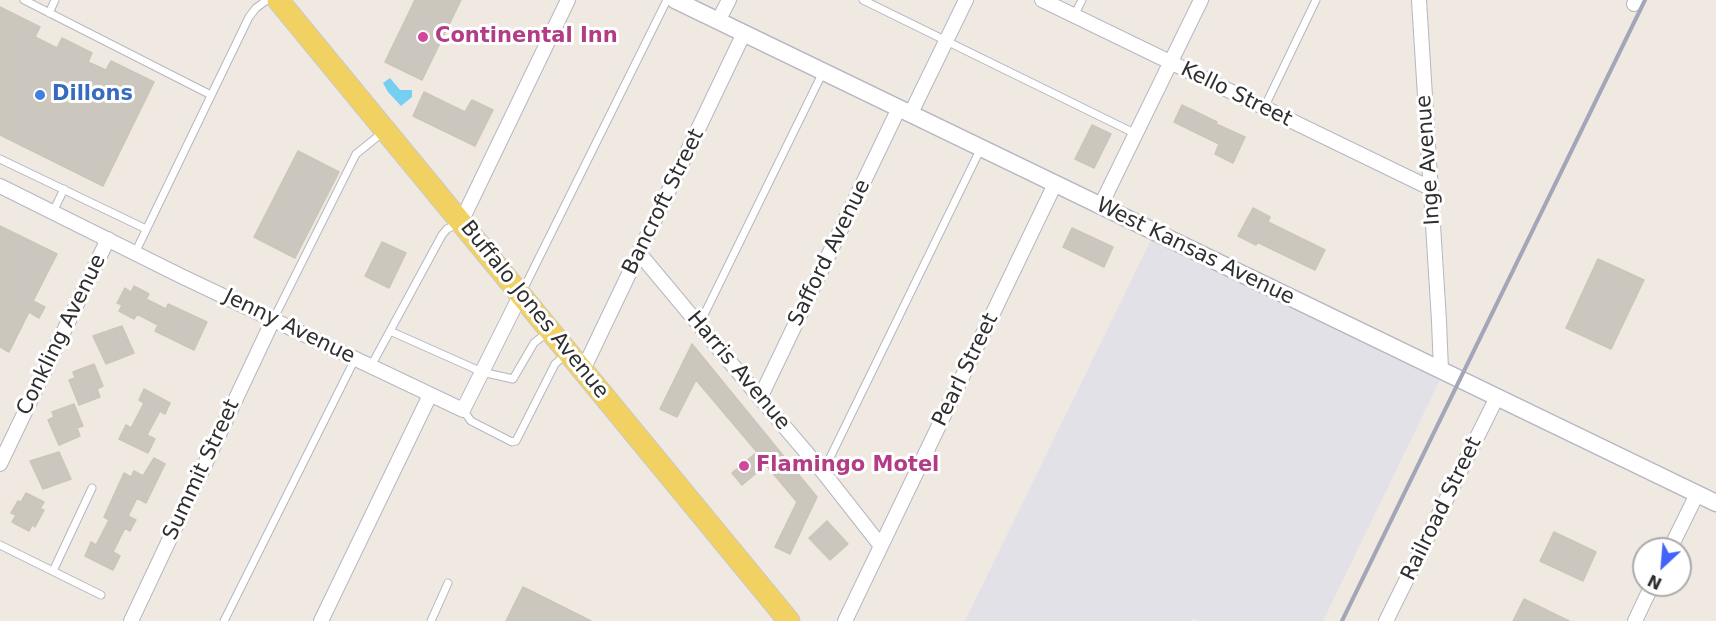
<!DOCTYPE html>
<html>
<head>
<meta charset="utf-8">
<style>
	body { margin:0 }
	#map { position:relative; width:1716px; height:621px; overflow:hidden; background:#efe9e1; font-family:"DejaVu Sans",sans-serif }
	canvas { display:block }
	.north { position:absolute; left:1632px; top:537px; width:60px; height:60px; box-sizing:border-box; background:#fff; border:2px solid #ababab; border-radius:50%; rotate:206deg; font-size:16px; font-weight:700; line-height:24px; text-align:center; color:#2e2e2e }
	.north::after { content:''; display:block; margin:auto; width:21px; height:27px; background:#4264fb; clip-path:polygon(50% 0,100% 100%,50% 72%,0 100%) }
</style>
</head>
<body>
<div id="map">
<canvas width="1716" height="621"></canvas>
<div class="north">N</div>
</div>
<script>
const c = document.querySelector('canvas').getContext('2d');
c.lineJoin = 'round';
function paint(path, color) { c.fillStyle = color; c.fill(path, 'evenodd'); }
const toPath = rows => new Path2D(rows.map(r => 'M' + r).join(''));
function strokePath(path, color, width, dash) { c.strokeStyle = color; c.lineWidth = width; c.lineCap = dash ? 'butt' : 'round'; c.setLineDash(dash || []); c.stroke(path); }
function write(font, color, halo, rows, align = 'center') {
  c.font = font + ' "DejaVu Sans",sans-serif'; c.lineWidth = 6; c.setLineDash([]); c.textBaseline = 'middle'; c.strokeStyle = halo; c.fillStyle = color; for (const [text, x, y, turn = 0] of rows) {
    c.save(); c.translate(x, y); c.rotate((+turn || 0) * Math.PI / 180); c.textAlign = isNaN(turn) ? turn : align; if (halo) c.strokeText(text, 0, 0); c.fillText(text, 0, 0); c.restore();
  }
}
const industrial = toPath([
	[1151,240,1440,380,1323,621,1200,621,1192,618,1191,621,965,621]
]);
const water = toPath([
	[390,78,400,90,412,90,412,97,401,106,388,92,383,83]
]);
const building = toPath([
	[415,0,461,0,422,80,385,62,415,0],
	[0,7,40,27,35,37,57,48,62,38,92,53,88,62,106,70,111,61,154,82,103,186,0,135,0,7],
	[424,92,465,112,472,100,493,110,475,146,413,116,424,92],
	[1182,105,1217,122,1216,124,1245,137,1233,163,1215,154,1219,144,1174,122,1182,105],
	[1092,125,1111,134,1094,168,1075,159,1092,125],
	[298,151,339,172,295,258,254,237,298,151],
	[1253,208,1270,217,1268,222,1325,250,1315,270,1257,242,1256,245,1238,236,1253,208],
	[0,226,57,254,33,301,45,307,39,318,29,312,9,352,0,347,0,226],
	[1072,228,1113,247,1104,267,1063,247,1072,228],
	[382,242,406,253,389,288,365,276,382,242],
	[1598,259,1644,280,1611,349,1566,328,1598,259],
	[134,286,149,294,146,299,166,309,168,304,207,322,194,350,155,331,158,325,137,314,134,319,119,311,122,305,117,303,125,288,131,292,134,286],
	[122,326,134,353,106,364,93,336,122,326],
	[692,344,817,497,790,554,775,547,797,502,766,465,742,485,732,473,757,452,696,380,677,417,660,409,692,344],
	[94,364,103,386,97,389,100,397,79,405,69,380,75,378,73,372,94,364],
	[144,389,170,403,165,414,160,411,147,435,155,439,148,453,119,439,126,425,131,428,144,403,139,400,144,389],
	[74,404,83,426,77,428,80,436,59,445,48,420,54,417,52,412,74,404],
	[59,452,71,479,43,489,30,461,59,452],
	[154,458,165,464,146,503,137,498,128,516,136,520,130,531,125,528,113,552,120,556,113,570,85,556,91,542,96,545,109,520,104,517,124,473,131,477,134,471,143,476,154,458],
	[26,493,44,502,40,509,44,510,35,527,32,525,29,531,12,522,16,515,11,513,18,501,21,502,26,493],
	[827,521,848,544,830,560,809,538,827,521],
	[1554,532,1596,552,1583,581,1540,561,1554,532],
	[523,587,591,621,506,621,523,587],
	[1524,599,1569,621,1513,621,1524,599]
]);
const service = toPath([
	[24,0,211,95],
	[863,0,1136,134],
	[49,13,55,0],
	[1074,16,1082,0],
	[1264,108,1316,0],
	[0,159,146,229],
	[53,212,64,189],
	[135,253,249,17,256,8,267,0],
	[522,292,667,0],
	[273,320,356,154,382,133],
	[699,325,823,72],
	[390,331,482,372,513,379,534,343,549,331],
	[371,366,442,235,447,229,457,224],
	[463,410,471,421,512,442,516,441,555,364,566,354],
	[823,472,981,148],
	[0,545,101,595],
	[53,571,92,488],
	[224,621,355,359],
	[431,621,448,583]
]);
const minor = toPath([
	[1042,0,1430,188],
	[1419,0,1439,321,1441,370],
	[1634,4,1637,0],
	[718,21,729,0],
	[911,113,966,0],
	[0,186,181,276,463,410,521,294],
	[1100,207,1201,0],
	[461,222,568,0],
	[639,253,760,398,823,472,881,546],
	[583,370,744,33],
	[760,398,899,108],
	[0,464,108,239],
	[1670,549,1697,494],
	[131,621,273,320],
	[321,621,430,395],
	[845,621,1055,184],
	[1386,621,1497,397],
	[1635,621,1652,585]
]);
const tertiary = toPath([
	[675,0,1716,503]
]);
const primary = toPath([
	[278,0,789,621]
]);
const rail = toPath([
	[1342,621,1645,0]
]);
const markers = [
	[423,37,6,"#d1479c"],
	[40,95,6,"#3f7fe0"],
	[744,466,6,"#d1479c"]
];
const hotelNames = [
	["Continental Inn",435,37],
	["Flamingo Motel",756,466]
];
const shopNames = [
	["Dillons",52,95]
];
const streetNames = [
	["Kello Street",1236,95,26],
	["Inge Avenue",1429,160,-94],
	["Bancroft Street",664,202,-64],
	["West Kansas Avenue",1195,252,26],
	["Safford Avenue",830,253,-64],
	["Buffalo Jones Avenue",534,310,51],
	["Jenny Avenue",289,327,26],
	["Conkling Avenue",62,335,-64],
	["Pearl Street",966,370,-64],
	["Harris Avenue",738,371,50],
	["Summit Street",202,470,-65],
	["Railroad Street",1442,509,-64]
];
paint(industrial, '#e3e1e8');
paint(water, '#75cff0');
paint(building, '#cbc7bf');
strokePath(building, '#cbc5ba', 1.5);
strokePath(service, '#b4b7c1', 9);
strokePath(minor, '#b4b7c1', 16);
strokePath(tertiary, '#b4b7c1', 19);
strokePath(primary, '#c9c9c9', 23);
strokePath(service, '#fff', 7);
strokePath(minor, '#fff', 14);
strokePath(tertiary, '#fff', 16);
strokePath(primary, '#f2d163', 21);
strokePath(rail, '#a3a6b8', 4);
for (const [x, y, r, color] of markers) { const dot = new Path2D(); dot.arc(x, y, r, 0, 2 * Math.PI); c.fillStyle = color; c.fill(dot); strokePath(dot, '#fff', 2); }
write('bold 21px', '#b23c85', '#fff', hotelNames, 'left');
write('bold 21px', '#366cbe', '#fff', shopNames, 'left');
write('21px', '#2e2e2e', '#fff', streetNames);
</script>
</body>
</html>
